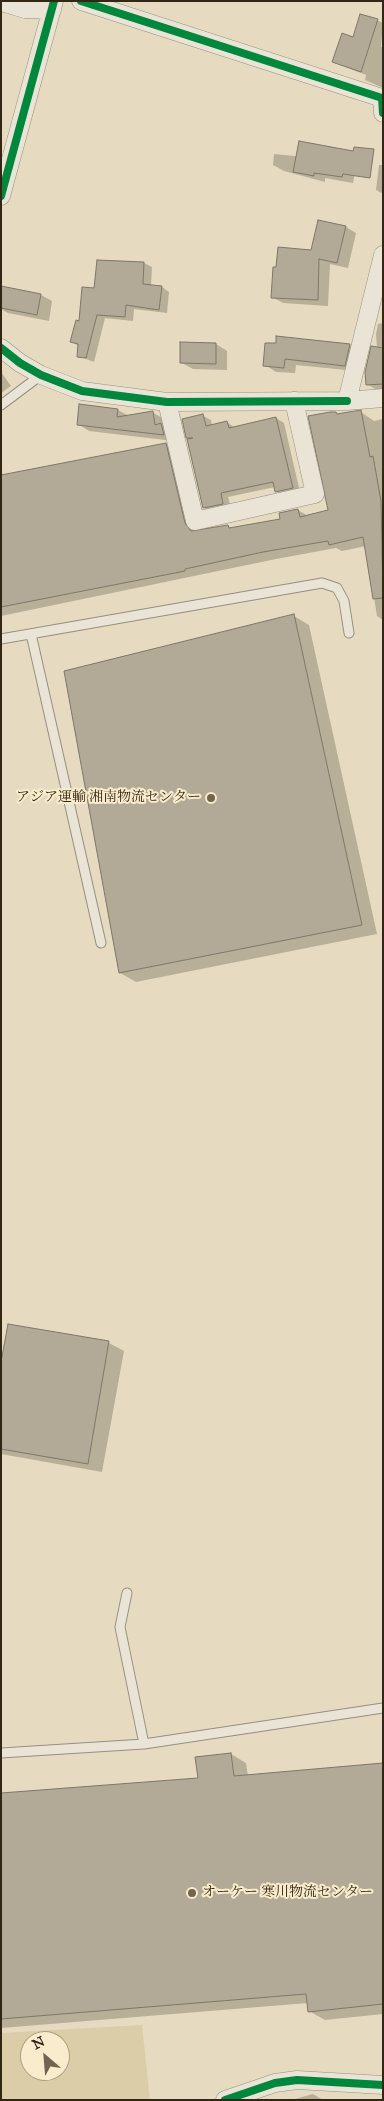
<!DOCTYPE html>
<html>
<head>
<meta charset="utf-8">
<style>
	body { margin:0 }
	#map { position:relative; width:384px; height:2101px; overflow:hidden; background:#e6dbc0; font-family:"IM FELL Great Primer",serif }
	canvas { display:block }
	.frame { position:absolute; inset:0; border:2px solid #332614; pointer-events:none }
	.north { position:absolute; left:20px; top:2031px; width:50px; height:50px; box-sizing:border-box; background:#f8eccc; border:1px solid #a99d82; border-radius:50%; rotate:333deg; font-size:14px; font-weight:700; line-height:20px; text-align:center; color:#332614 }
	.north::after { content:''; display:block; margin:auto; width:18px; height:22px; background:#726550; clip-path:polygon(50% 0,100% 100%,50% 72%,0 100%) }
</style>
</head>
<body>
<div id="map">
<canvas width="384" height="2101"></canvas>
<div class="frame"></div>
<div class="north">N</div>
</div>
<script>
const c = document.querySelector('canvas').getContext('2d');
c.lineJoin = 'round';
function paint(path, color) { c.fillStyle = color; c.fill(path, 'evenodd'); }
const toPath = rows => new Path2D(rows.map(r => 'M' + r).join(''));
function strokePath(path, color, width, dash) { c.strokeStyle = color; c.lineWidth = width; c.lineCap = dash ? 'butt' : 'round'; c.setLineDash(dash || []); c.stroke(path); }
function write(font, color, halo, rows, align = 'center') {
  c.font = font + ' "IM FELL Great Primer","Noto Serif JP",serif'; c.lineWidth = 4; c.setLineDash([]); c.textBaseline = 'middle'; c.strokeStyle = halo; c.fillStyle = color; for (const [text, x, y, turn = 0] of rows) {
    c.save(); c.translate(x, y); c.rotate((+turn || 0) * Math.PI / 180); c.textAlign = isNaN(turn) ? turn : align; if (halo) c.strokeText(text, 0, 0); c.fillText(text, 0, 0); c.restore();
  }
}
const green = toPath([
	[142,2025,150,2100,1,2100,1,2033],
	[30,2041,60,2041,60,2071,30,2071]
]);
const shadow = toPath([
	[377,20,383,23,381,47,383,47,383,88,365,80,366,75,333,62,354,38],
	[274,154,345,161,356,167,353,183,325,178,325,182,284,171,273,165],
	[379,165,383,165,383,194,376,190],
	[319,221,346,227,356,233,348,268,330,264,328,306,283,303,272,297,277,268,312,251],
	[144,263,152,267,151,286,162,287,169,292,167,313,134,309,133,321,105,318,94,362,78,356,79,346,72,342,96,289],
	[1,288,41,295,52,301,49,321,8,313,1,309],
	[383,323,383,392,380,392,367,384,377,348,376,334,378,324],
	[216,344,227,351,227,370,193,369,182,363],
	[266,345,350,345,361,352,356,371,296,365,295,373,276,372,265,365],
	[1,372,11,386,1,393],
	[80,405,118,410,129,416,152,412,164,419,174,441,89,431,78,424],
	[361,412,374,421,383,419,383,620,377,616,366,546,342,551,336,548,276,559,1,616,1,473,4,475,166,445,178,452,197,533,228,526,233,529,281,520,298,510,308,516,329,511,336,413,339,415],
	[203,416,211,420,212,426,227,422,235,428,276,418,284,423,300,492,284,496,276,491,275,487,228,497,231,508,212,512,204,508,192,440,187,437],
	[294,616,309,625,377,934,136,982,120,973],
	[9,1325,109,1343,124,1351,102,1472,1,1454,1,1354,4,1354],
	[231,1754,246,1763,248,1776,383,1764,383,2014,325,2020,309,2011,308,2003,1,2028,1,1794,199,1779],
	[313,2094,323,2100,295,2100,295,2099]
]);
const building = toPath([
	[360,14,378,19,361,72,332,62,342,33,353,37,360,14],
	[299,141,353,151,354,147,374,149,370,178,343,174,342,177,314,173,314,176,293,172,299,141],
	[318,220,346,226,337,263,319,259,318,300,271,298,273,267,276,267,278,247,311,250,318,220],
	[97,260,144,262,143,284,162,286,159,310,126,305,125,317,97,315,86,358,77,357,78,344,70,342,76,320,79,321,82,287,94,288,97,260],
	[1,286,41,294,37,315,1,308,1,286],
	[276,336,350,344,345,366,285,359,284,368,263,366,265,343,276,343,276,336],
	[180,342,216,343,216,364,180,363,180,342],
	[371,346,383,348,383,384,366,385,365,372,371,346],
	[79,404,118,409,117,417,153,411,155,425,161,423,164,435,77,425,79,404],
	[361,410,370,457,373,456,381,501,383,598,373,599,363,537,329,545,328,541,263,552,185,569,185,571,1,607,1,475,166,443,185,523,191,531,228,525,229,528,280,519,279,513,298,509,300,517,328,510,308,416,330,412,336,412,337,414,361,410],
	[203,414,206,426,227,421,229,428,276,417,293,488,275,492,273,482,221,493,223,504,203,508,187,439,193,438,186,438,182,419,203,414],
	[294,614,362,925,119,973,64,671,294,614],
	[8,1324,109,1341,88,1464,1,1449,1,1362,8,1324],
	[231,1753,234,1776,383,1763,383,2004,308,2012,306,1994,1,2019,1,1793,198,1778,195,1757,231,1753]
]);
const lane = toPath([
	[1,405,41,375],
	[31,634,101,943],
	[1,639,322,583,337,588,344,601,349,633],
	[127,1593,120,1627,144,1744],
	[1,1753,144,1744,383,1708]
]);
const street = toPath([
	[81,1,382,98,383,113],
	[1,2,25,9,52,10],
	[1,196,54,1],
	[383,255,347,401,383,398],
	[1,348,20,363,41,375,82,391,167,402,347,401],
	[167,402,195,521,315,494,294,401],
	[225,2100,275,2083,297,2080,383,2085]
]);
const cycleway = toPath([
	[81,1,382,98,383,113],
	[1,196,54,1],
	[1,348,20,363,41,375,82,391,167,402,347,401],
	[225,2100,275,2083,297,2080,383,2085]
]);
const markers = [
	[211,798,5,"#726550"],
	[192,1893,5,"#726550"]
];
const poiNames = [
	["アジア運輸 湘南物流センター",201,798],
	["オーケー 寒川物流センター",202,1893,"left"]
];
paint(green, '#dccda9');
paint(shadow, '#0003');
paint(building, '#b2aa97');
strokePath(building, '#7e7667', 1);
strokePath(lane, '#978f7e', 11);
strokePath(street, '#978f7e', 19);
strokePath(lane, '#e9e4d6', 9);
strokePath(street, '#e9e4d6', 18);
strokePath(cycleway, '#00873e', 8);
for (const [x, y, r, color] of markers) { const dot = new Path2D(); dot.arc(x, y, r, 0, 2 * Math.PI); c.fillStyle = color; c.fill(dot); strokePath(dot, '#f8eccc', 2); }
write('14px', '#332614', '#f8eccc', poiNames, 'right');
</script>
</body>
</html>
